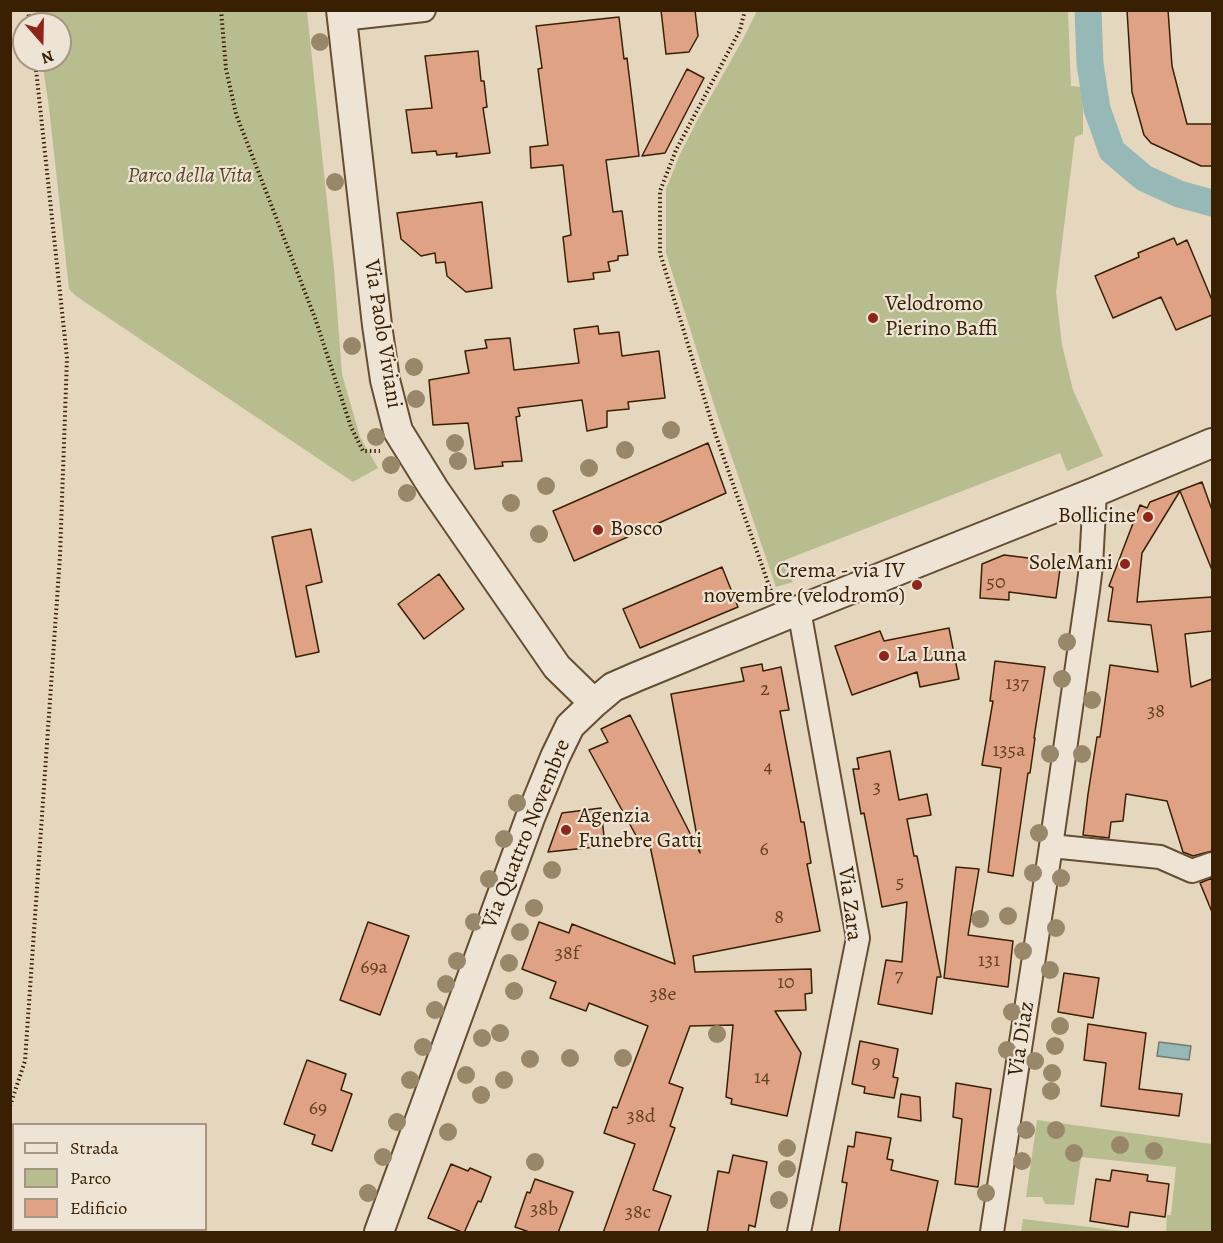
<!DOCTYPE html>
<html>
<head>
<meta charset="utf-8">
<style>
	body { margin:0 }
	#map { position:relative; width:1223px; height:1243px; overflow:hidden; background:#e5d6be; font-family:Alegreya,serif }
	canvas { display:block }
	.frame { position:absolute; inset:0; border:12px solid #3a2002; pointer-events:none }
	.legend { position:absolute; left:12px; top:1123px; width:195px; height:108px; box-sizing:border-box; background:#eee4d5; border:2px solid #a69681; margin:0; padding:8px 10px; list-style:none; font-size:18px; color:#3a2002 }
	.legend li { display:flex; align-items:center; gap:12px; height:30px }
	.legend b { width:30px; border:2px solid #a69681 }
	.north { position:absolute; left:12px; top:12px; width:60px; height:60px; box-sizing:border-box; background:#eee4d5; border:2px solid #a69681; border-radius:50%; rotate:160deg; font-size:16px; font-weight:700; line-height:24px; text-align:center; color:#3a2002 }
	.north::after { content:''; display:block; margin:auto; width:21px; height:27px; background:#8f2418; clip-path:polygon(50% 0,100% 100%,50% 72%,0 100%) }
</style>
</head>
<body>
<div id="map">
<canvas width="1223" height="1243"></canvas>
<div class="frame"></div>
<ul class="legend">
<li><b style="height:8px;background:#eee4d5"></b>Strada</li>
<li><b style="height:16px;background:#b8bd8f"></b>Parco</li>
<li><b style="height:16px;background:#dfa284"></b>Edificio</li>
</ul>
<div class="north">N</div>
</div>
<script>
const c = document.querySelector('canvas').getContext('2d');
c.lineJoin = 'round';
function paint(path, color) { c.fillStyle = color; c.fill(path, 'evenodd'); }
const toPath = rows => new Path2D(rows.map(r => 'M' + r).join(''));
function strokePath(path, color, width, dash) { c.strokeStyle = color; c.lineWidth = width; c.lineCap = dash ? 'butt' : 'round'; c.setLineDash(dash || []); c.stroke(path); }
function write(font, color, halo, rows, align = 'center') {
  c.font = font + ' Alegreya,serif'; c.lineWidth = 4.5; c.setLineDash([]); c.textBaseline = 'middle'; c.strokeStyle = halo; c.fillStyle = color; for (const [text, x, y, turn = 0] of rows) {
    c.save(); c.translate(x, y); c.rotate((+turn || 0) * Math.PI / 180); c.textAlign = isNaN(turn) ? turn : align; if (halo) c.strokeText(text, 0, 0); c.fillText(text, 0, 0); c.restore();
  }
}
const green = toPath([
	[35,11,307,11,334,269,342,374,360,437,378,468,353,482,76,296,69,289,49,108,42,60,60,60,60,24,37,24],
	[757,11,1068,11,1071,86,1081,87,1083,103,1083,134,1075,137,1056,292,1062,345,1073,390,1103,456,1067,471,1060,453,785,560,793,582,776,587,717,414,666,253,666,189,680,154,697,121,743,39],
	[1037,1120,1212,1144,1212,1232,1166,1232,1167,1215,1171,1215,1176,1167,1081,1157,1074,1205,1045,1204,1042,1197,1026,1197],
	[1023,1219,1130,1232,1021,1232]
]);
const water = toPath([
	[1159,1042,1191,1046,1189,1060,1157,1056,1159,1042]
]);
const canal = toPath([
	[1088,10,1090,64,1097,109,1112,151,1144,178,1179,194,1212,203]
]);
const building = toPath([
	[661,10,695,10,698,36,689,52,666,54,661,10],
	[1127,10,1168,10,1172,66,1187,124,1212,124,1212,166,1201,166,1151,143,1144,135,1132,92,1127,10],
	[619,17,624,59,627,58,639,156,606,160,613,212,622,211,628,255,618,256,618,260,608,262,610,271,593,273,594,279,568,282,563,237,571,235,563,165,531,168,530,147,548,145,538,69,542,68,536,26,619,17],
	[478,51,481,81,484,81,487,107,483,108,490,153,456,157,457,153,437,155,436,151,412,153,406,110,432,108,425,56,478,51],
	[687,69,704,78,665,153,642,156,687,69],
	[482,202,492,288,466,292,447,276,445,262,436,263,435,253,421,256,401,239,397,213,482,202],
	[1174,238,1177,245,1187,240,1212,300,1212,315,1176,330,1161,297,1113,318,1095,276,1139,257,1138,253,1174,238],
	[598,326,599,334,619,332,622,356,659,351,665,398,628,402,629,409,607,411,607,427,587,431,582,400,518,408,520,416,516,417,522,461,502,462,503,466,475,469,468,423,433,425,429,380,469,373,465,351,487,348,485,340,510,338,514,370,579,363,574,329,598,326],
	[708,443,726,493,574,561,553,511,708,443],
	[1202,482,1212,510,1212,570,1180,491,1142,553,1137,602,1212,597,1212,631,1185,634,1191,687,1212,679,1212,851,1193,856,1183,852,1167,801,1126,794,1123,821,1111,822,1109,838,1083,835,1088,794,1097,737,1100,737,1110,665,1158,672,1151,625,1108,621,1113,588,1109,586,1140,505,1147,508,1150,502,1202,482],
	[311,529,322,582,306,586,319,652,296,657,272,537,311,529],
	[1004,555,1061,562,1056,598,1009,592,1009,600,980,598,982,564,1004,555],
	[722,567,738,607,640,648,623,609,722,567],
	[439,574,464,609,424,639,398,604,439,574],
	[949,628,959,679,920,687,917,672,852,695,835,646,880,631,884,641,949,628],
	[995,661,1045,667,1034,738,1035,738,1030,773,1028,773,1013,876,988,872,1001,768,982,765,993,701,990,701,995,661],
	[762,664,763,671,781,667,789,710,780,711,801,822,804,822,811,863,807,864,820,931,693,956,695,972,811,969,812,993,805,994,806,1010,775,1011,801,1053,787,1116,731,1104,732,1099,726,1097,733,1025,690,1026,669,1083,683,1088,670,1126,675,1128,653,1190,671,1196,658,1233,603,1233,635,1144,604,1133,613,1107,617,1108,648,1026,589,1003,586,1011,550,998,556,982,522,969,539,922,569,933,572,924,675,964,649,841,639,841,589,750,608,742,601,729,630,715,700,853,671,694,744,681,741,668,762,664],
	[890,751,899,800,927,794,931,815,907,819,914,856,917,856,941,977,937,977,932,1014,878,1004,886,960,902,962,907,902,882,907,864,813,861,814,853,769,859,769,857,758,890,751],
	[601,808,605,846,548,852,562,813,601,808],
	[956,867,979,869,968,935,1013,941,1008,987,944,978,956,867],
	[1212,878,1212,912,1200,883,1212,878],
	[368,922,409,936,380,1015,340,1000,368,922],
	[1064,973,1099,978,1093,1018,1058,1012,1064,973],
	[1088,1024,1146,1033,1139,1089,1182,1094,1179,1116,1101,1106,1106,1063,1084,1060,1088,1024],
	[860,1041,898,1049,893,1077,898,1078,894,1098,864,1093,865,1087,852,1084,860,1041],
	[307,1060,346,1074,341,1090,352,1094,332,1151,312,1144,315,1135,284,1124,307,1060],
	[956,1083,991,1089,978,1187,955,1184,962,1119,953,1117,956,1083],
	[901,1094,920,1097,921,1121,898,1117,901,1094],
	[856,1132,891,1138,887,1159,893,1160,891,1170,938,1181,927,1233,839,1233,847,1183,842,1182,848,1146,854,1147,856,1132],
	[733,1155,767,1162,755,1227,749,1225,748,1233,707,1233,718,1171,729,1173,733,1155],
	[451,1164,468,1171,470,1168,491,1177,481,1202,478,1201,464,1233,428,1218,451,1164],
	[1112,1170,1148,1175,1147,1181,1169,1184,1165,1217,1130,1212,1128,1227,1090,1221,1096,1179,1110,1181,1112,1170],
	[535,1179,573,1192,558,1233,532,1233,515,1227,527,1192,530,1193,535,1179]
]);
const path = toPath([
	[28,10,30,24],
	[221,10,226,69,236,114,315,318,351,427,363,451,380,451],
	[745,10,740,30,676,150,660,191,660,253,715,433,772,594],
	[10,1106,25,1061,60,556,67,358,35,60]
]);
const minor = toPath([
	[342,19,424,10],
	[799,610,858,938,799,1232],
	[1051,846,1160,857,1192,871,1212,864],
	[992,1232,1051,846,1088,590,1091,566,1095,492]
]);
const tertiary = toPath([
	[341,10,377,325,385,380,398,431,434,489,557,667,594,703],
	[379,1232,530,818,555,757,570,726,594,703,613,687,636,677,799,610,1095,492,1212,443]
]);
const trees = [
	[320,42],
	[335,182],
	[352,346],
	[414,367],
	[416,399],
	[671,430],
	[376,437],
	[455,443],
	[625,450],
	[458,461],
	[391,465],
	[589,468],
	[546,486],
	[407,493],
	[511,503],
	[539,534],
	[1067,642],
	[1062,679],
	[1092,700],
	[1050,754],
	[1082,754],
	[517,803],
	[1039,833],
	[504,839],
	[552,870],
	[1033,873],
	[1061,878],
	[489,879],
	[534,908],
	[1008,916],
	[980,919],
	[474,922],
	[1056,928],
	[520,932],
	[1023,951],
	[457,961],
	[509,963],
	[1050,970],
	[446,984],
	[514,991],
	[435,1010],
	[1012,1012],
	[1060,1026],
	[500,1033],
	[717,1034],
	[482,1038],
	[1055,1046],
	[423,1047],
	[1007,1050],
	[570,1058],
	[623,1058],
	[530,1059],
	[1035,1061],
	[1052,1073],
	[466,1075],
	[410,1080],
	[504,1080],
	[1051,1091],
	[481,1095],
	[397,1122],
	[1026,1130],
	[1056,1130],
	[448,1132],
	[1120,1145],
	[787,1148],
	[1154,1151],
	[1074,1153],
	[383,1157],
	[1022,1161],
	[535,1162],
	[787,1169],
	[368,1193],
	[986,1193],
	[779,1200]
];
const markers = [
	[873,318,6,"#8f2418"],
	[1148,517,6,"#8f2418"],
	[598,530,6,"#8f2418"],
	[1125,564,6,"#8f2418"],
	[917,585,6,"#8f2418"],
	[884,656,6,"#8f2418"],
	[566,830,6,"#8f2418"]
];
const numberNames = [
	["50",996,583],
	["137",1017,684],
	["2",765,690],
	["38",1156,712],
	["135a",1009,751],
	["4",768,768],
	["3",877,788],
	["6",764,850],
	["5",900,883],
	["8",779,918],
	["38f",567,954],
	["131",989,961],
	["69a",374,968],
	["7",899,976],
	["10",786,983],
	["38e",663,995],
	["9",876,1063],
	["14",762,1078],
	["69",318,1109],
	["38d",641,1117],
	["38b",544,1210],
	["38c",638,1213]
];
const parkNames = [
	["Parco della Vita",190,177]
];
const poiNames = [
	["Velodromo",885,305],
	["Pierino Baffi",885,330],
	["Bollicine",1136,517,"right"],
	["Bosco",610,530],
	["SoleMani",1113,564,"right"],
	["Crema - via IV",905,572,"right"],
	["novembre (velodromo)",905,597,"right"],
	["La Luna",896,656],
	["Agenzia",578,817],
	["Funebre Gatti",578,842]
];
const streetNames = [
	["Via Paolo Viviani",382,334,81],
	["Via Quattro Novembre",527,834,-68],
	["Via Zara",849,904,83],
	["Via Diaz",1022,1039,-81]
];
paint(green, '#b8bd8f');
paint(water, '#96b8b7');
strokePath(water, '#717b6f', 1.5);
strokePath(canal, '#96b8b7', 27);
paint(building, '#dfa284');
strokePath(building, '#3a2002', 1.5);
strokePath(minor, '#654e31', 26);
strokePath(tertiary, '#654e31', 32);
strokePath(path, '#3a2002', 4, [1.5, 3]);
strokePath(minor, '#eee4d5', 22);
strokePath(tertiary, '#eee4d5', 28);
c.fillStyle = '#99876a';
for (const [x, y] of trees) { c.beginPath(); c.arc(x, y, 9, 0, 2 * Math.PI); c.fill(); }
for (const [x, y, r, color] of markers) { const dot = new Path2D(); dot.arc(x, y, r, 0, 2 * Math.PI); c.fillStyle = color; c.fill(dot); strokePath(dot, '#eee4d5', 2); }
write('20px', '#634022', null, numberNames);
write('italic 22px', '#5a4725', '#eee4d5', parkNames);
write('22px', '#3a2002', '#eee4d5', poiNames, 'left');
write('22px', '#3a2002', '#eee4d5', streetNames);
</script>
</body>
</html>
